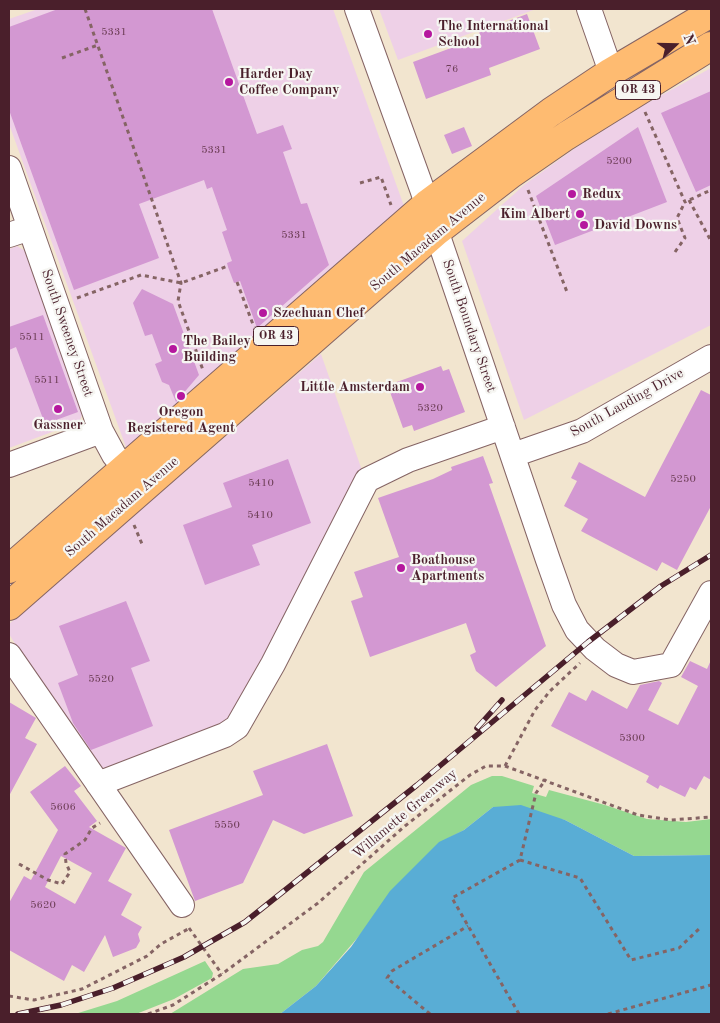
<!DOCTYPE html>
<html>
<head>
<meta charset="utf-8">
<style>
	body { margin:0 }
	#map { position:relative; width:720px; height:1023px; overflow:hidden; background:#f2e5cf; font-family:"Old Standard TT",serif }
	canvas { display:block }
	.frame { position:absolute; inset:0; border:10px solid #4a1f2b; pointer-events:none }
	.north { position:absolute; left:650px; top:20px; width:50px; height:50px; -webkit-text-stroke:4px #f6f6f2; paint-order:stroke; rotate:69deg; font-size:14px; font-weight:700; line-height:20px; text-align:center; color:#4a1f2b }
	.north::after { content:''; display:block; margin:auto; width:18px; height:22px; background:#4a1f2b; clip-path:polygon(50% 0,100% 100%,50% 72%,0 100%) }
</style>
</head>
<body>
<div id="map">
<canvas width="720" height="1023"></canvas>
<div class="frame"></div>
<div class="north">N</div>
</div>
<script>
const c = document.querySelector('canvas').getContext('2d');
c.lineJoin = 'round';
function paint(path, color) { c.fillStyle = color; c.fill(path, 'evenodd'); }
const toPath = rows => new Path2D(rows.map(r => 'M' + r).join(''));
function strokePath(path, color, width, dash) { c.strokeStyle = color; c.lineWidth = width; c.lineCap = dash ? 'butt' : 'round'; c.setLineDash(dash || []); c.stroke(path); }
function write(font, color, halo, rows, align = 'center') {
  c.font = font + ' "Old Standard TT",serif'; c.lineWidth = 4.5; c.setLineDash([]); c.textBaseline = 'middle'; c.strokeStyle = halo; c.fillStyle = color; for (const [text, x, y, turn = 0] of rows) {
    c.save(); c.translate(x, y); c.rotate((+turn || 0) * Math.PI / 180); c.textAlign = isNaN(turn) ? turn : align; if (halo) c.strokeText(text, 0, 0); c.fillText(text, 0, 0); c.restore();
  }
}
const built = toPath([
	[38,9,333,9,404,206,127,450,9,124,9,19],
	[379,9,536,9,398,60],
	[711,68,711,325,524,420,462,241,524,185,574,149,642,106],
	[17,246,27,252,83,412,80,420,76,423,9,448,9,249],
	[321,354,364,476,233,715,224,725,96,773,9,634,9,624]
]);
const green = toPath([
	[492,776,502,776,534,786,532,793,546,797,549,790,605,805,647,819,686,822,711,819,711,855,634,856,565,820,493,807,464,830,439,843,316,986,280,1014,170,1014,243,969,278,964,302,950,318,946,323,942,364,872,471,785],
	[205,961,213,973,212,978,174,999,136,1014,75,1014,117,1001]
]);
const water = toPath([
	[521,805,565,820,634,856,711,855,711,1014,280,1014,316,986,351,947,390,891,439,842,464,830,493,807]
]);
const building = toPath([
	[58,9,212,9,257,134,283,125,292,149,283,152,301,204,307,203,329,265,257,328,240,281,234,283,228,267,227,263,232,261,222,232,227,230,212,187,207,189,204,180,139,204,159,258,74,290,9,110,9,27],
	[527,14,540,49,489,68,491,75,426,99,413,62,481,37,479,32],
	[711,91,711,185,696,192,661,113],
	[464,127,472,146,452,154,444,135],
	[638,127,667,202,555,245,536,196],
	[142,289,173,304,199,375,176,402,169,385,162,382,155,364,162,361,152,334,145,336,133,303],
	[43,315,78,412,45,424,16,347,9,350,9,327],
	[441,366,443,371,449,369,465,412,414,431,412,425,403,428,390,392,396,390,394,383],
	[701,390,711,395,711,506,677,570,662,562,657,571,581,531,588,519,564,506,577,481,571,478,579,462,645,497],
	[483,456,493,483,489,484,546,646,496,687,476,671,470,655,476,652,466,623,370,657,351,601,363,597,354,572,399,557,378,498,433,479,452,470,451,467],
	[288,459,311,523,252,545,260,565,205,585,183,525,232,507,223,483],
	[126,601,150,661,131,668,153,726,91,750,73,723,58,683,78,675,59,626],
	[711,660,711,780,704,776,696,790,690,787,685,797,660,785,658,789,646,782,649,776,551,726,569,692,586,701,592,690,627,709,640,685,659,681,662,683,648,710,678,725,698,686,681,677,690,661,707,669],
	[9,702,36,718,25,738,37,744,9,796],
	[327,744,353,816,304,834,273,820,243,883,195,901,169,830,263,795,253,771],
	[65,766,81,786,74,791,97,821,89,827,126,848,108,881,132,894,121,915,142,927,138,934,140,941,136,948,113,957,105,935,84,972,72,965,64,981,9,950,9,903,24,876,31,880,58,830,30,792],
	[61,856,92,873,75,904,45,887]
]);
const path = toPath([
	[85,9,181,283,178,301,203,370],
	[62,58,98,45],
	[645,112,685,202,711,190],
	[360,183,381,177,391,205],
	[528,190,567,292],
	[689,200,711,241],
	[675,252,685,238,677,218,685,202],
	[237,282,254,327],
	[77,298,141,275,181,283,228,266],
	[134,525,142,544],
	[505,766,535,710,550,691,580,663],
	[520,860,580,878,631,960,679,948,700,928],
	[19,864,48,880,62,884,70,872,66,863,65,854,85,840,92,828,100,823],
	[189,928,222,974],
	[9,996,34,1000,82,989,147,956,161,944,188,929],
	[148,1014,173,1005,222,974,318,903,405,826,470,775,486,766,505,766,638,815,671,820,711,817],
	[430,1014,387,978,392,971,468,926],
	[519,1014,452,898,520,860,536,793,546,779],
	[608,1014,711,985]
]);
const minor = toPath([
	[357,9,422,189,548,560,564,605,577,630,595,649,616,665,633,672,671,665,711,593],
	[589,9,611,72],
	[9,168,101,431,114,455,136,481],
	[9,235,30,228],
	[513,455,582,431,711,357],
	[9,465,101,431],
	[9,655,182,905],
	[98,784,225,735,237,727,273,664,367,480,408,460,503,427]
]);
const major = toPath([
	[9,569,427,204,551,112,611,72,711,13],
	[9,606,436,232,511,174,566,136,711,46]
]);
const rail = toPath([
	[477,728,502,700],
	[18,1014,61,1005,113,988,184,957,245,922,417,785,588,642,661,586,711,555]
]);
const markers = [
	[428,34,5,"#b5179e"],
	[229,82,5,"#b5179e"],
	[572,194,5,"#b5179e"],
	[580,214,5,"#b5179e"],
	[584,225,5,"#b5179e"],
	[263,313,5,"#b5179e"],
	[173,349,5,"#b5179e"],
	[420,387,5,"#b5179e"],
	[181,396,5,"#b5179e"],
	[58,409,5,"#b5179e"],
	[401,568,5,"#b5179e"]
];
const numberNames = [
	["5331",114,32],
	["76",452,69],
	["5331",214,150],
	["5200",619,161],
	["5331",294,235],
	["5511",32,337],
	["5511",47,380],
	["5320",430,408],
	["5250",683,479],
	["5410",261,483],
	["5410",260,515],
	["5520",101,679],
	["5300",632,738],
	["5606",63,807],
	["5550",227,825],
	["5620",43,905]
];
const shields = [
	[638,90,45],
	[276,336,45]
];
const shieldNames = [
	["OR 43",638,90],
	["OR 43",276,336]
];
const poiNames = [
	["The International",438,26],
	["School",438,42],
	["Harder Day",239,74],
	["Coffee Company",239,90],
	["Redux",582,194],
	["Kim Albert",570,214,"right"],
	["David Downs",594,225],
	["Szechuan Chef",273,313],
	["The Bailey",183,341],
	["Building",183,357],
	["Little Amsterdam",410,387,"right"],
	["Oregon",181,412,"center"],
	["Registered Agent",181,428,"center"],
	["Gassner",58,425,"center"],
	["Boathouse",411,560],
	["Apartments",411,576]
];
const streetNames = [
	["South Macadam Avenue",428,242,-40],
	["South Boundary Street",469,326,71],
	["South Sweeney Street",67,333,71],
	["South Landing Drive",627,403,-29],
	["South Macadam Avenue",122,507,-41],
	["Willamette Greenway",405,814,-40]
];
paint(built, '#eed0e7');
paint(green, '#95d890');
paint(water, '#59add5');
paint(building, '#d398d2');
strokePath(minor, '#856464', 26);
strokePath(major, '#856464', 30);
strokePath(path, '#856464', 3, [4, 4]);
strokePath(minor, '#fff', 24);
strokePath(major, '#febb71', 28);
strokePath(rail, '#4a1f2b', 5.5);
strokePath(rail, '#f6f6f2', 4, [11]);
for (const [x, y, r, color] of markers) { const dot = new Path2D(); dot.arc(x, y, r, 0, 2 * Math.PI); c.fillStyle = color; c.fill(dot); strokePath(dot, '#f6f6f2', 2); }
write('11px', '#6c3d55', null, numberNames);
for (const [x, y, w] of shields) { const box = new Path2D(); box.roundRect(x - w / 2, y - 9.5, w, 19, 4); c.fillStyle = '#f6f6f2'; c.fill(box); strokePath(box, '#4a1f2b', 1); }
write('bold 12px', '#4a1f2b', null, shieldNames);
write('bold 14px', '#4a1f2b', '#f6f6f2', poiNames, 'left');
write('14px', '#4a1f2b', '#f6f6f2', streetNames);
</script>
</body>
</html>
